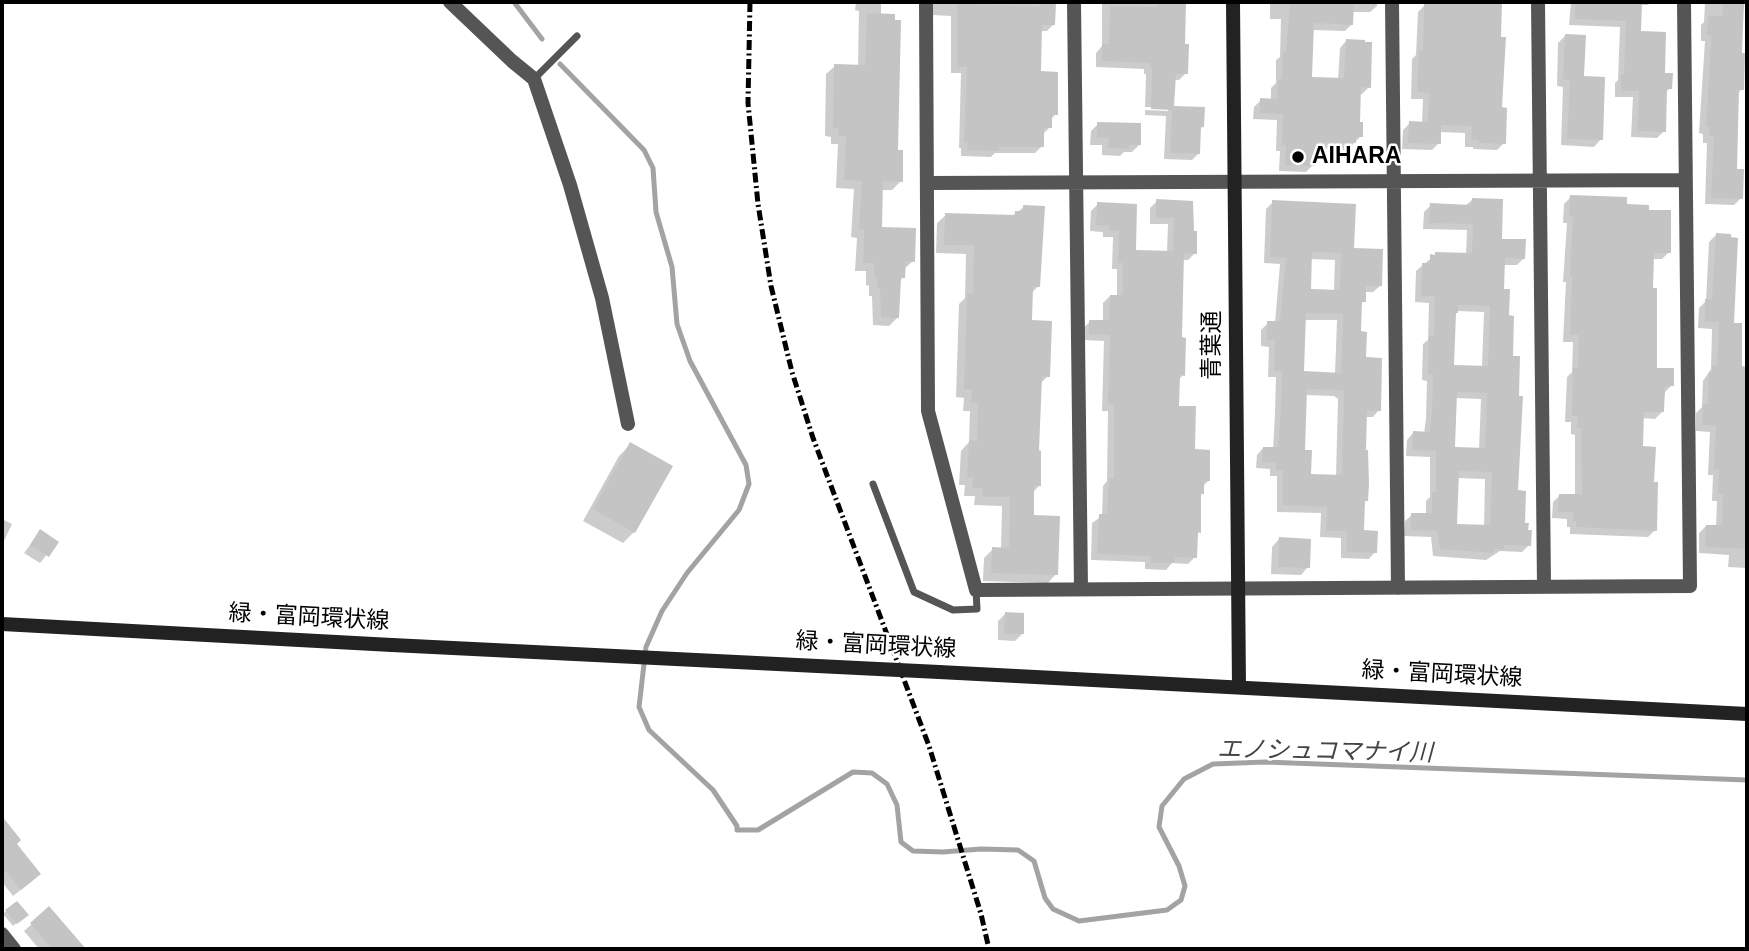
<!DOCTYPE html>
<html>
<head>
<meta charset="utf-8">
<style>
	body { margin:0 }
	#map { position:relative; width:1749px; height:951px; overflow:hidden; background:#fff; font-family:Arial,sans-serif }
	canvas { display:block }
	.frame { position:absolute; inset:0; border:4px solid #000; pointer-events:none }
</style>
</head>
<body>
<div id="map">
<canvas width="1749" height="951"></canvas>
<div class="frame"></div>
</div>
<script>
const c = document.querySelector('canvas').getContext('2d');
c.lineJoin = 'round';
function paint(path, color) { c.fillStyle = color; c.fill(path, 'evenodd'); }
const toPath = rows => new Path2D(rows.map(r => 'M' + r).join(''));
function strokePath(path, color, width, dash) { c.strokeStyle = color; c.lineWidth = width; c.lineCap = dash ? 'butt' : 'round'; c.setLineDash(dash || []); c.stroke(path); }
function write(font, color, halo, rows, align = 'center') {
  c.font = font + ' Arial,"Noto Sans JP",sans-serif'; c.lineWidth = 5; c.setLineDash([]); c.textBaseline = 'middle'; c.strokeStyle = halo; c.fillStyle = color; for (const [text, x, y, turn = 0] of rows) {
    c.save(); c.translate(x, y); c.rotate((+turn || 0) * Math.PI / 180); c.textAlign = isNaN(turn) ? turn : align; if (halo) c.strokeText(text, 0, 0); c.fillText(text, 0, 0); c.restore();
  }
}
const shadow = toPath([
	[856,2,881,2,881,16,901,181,892,190,881,190,880,229,913,261,903,270,903,277,899,282,898,317,889,326,873,325,872,296,869,296,869,286,866,285,866,271,855,271,857,238,851,237,854,189,836,188,838,144,831,144,831,137,825,136,826,74,835,66,858,66,859,11,855,10],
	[933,2,1042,2,1054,24,1047,31,1041,31,1039,73,1056,114,1050,120,1050,127,1043,134,1042,146,1035,153,995,153,991,157,961,156,961,148,959,148,961,73,951,73,951,16,933,15],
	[1102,2,1184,2,1183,46,1186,73,1179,80,1174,80,1173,108,1203,126,1200,129,1199,153,1192,160,1164,159,1166,116,1145,115,1145,110,1168,111,1168,108,1145,107,1146,74,1144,74,1144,69,1096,67,1096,53,1102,46],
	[1270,2,1377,2,1377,6,1370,12,1352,12,1352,24,1345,31,1312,30,1311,79,1338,80,1340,48,1346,41,1369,87,1362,94,1359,94,1358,123,1361,136,1347,150,1314,148,1313,165,1306,172,1279,171,1280,151,1276,151,1277,120,1253,119,1254,107,1261,100,1271,100,1271,88,1276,83,1276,60,1280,57,1281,19,1270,19],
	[1482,2,1500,2,1500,109,1504,143,1497,150,1473,149,1473,147,1465,147,1465,133,1439,132,1439,143,1432,150,1402,149,1403,130,1410,123,1422,123,1423,99,1411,99,1412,59,1416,55,1418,12,1425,5,1478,6],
	[1571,2,1651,2,1648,5,1640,5,1640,33,1670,88,1665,93,1664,131,1657,138,1631,137,1633,97,1615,97,1615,83,1618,80,1620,27,1569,25],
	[1705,2,1744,2,1740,55,1742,89,1737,94,1735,170,1741,198,1734,205,1705,204,1707,143,1703,143,1703,134,1699,133,1705,41,1701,41,1701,25,1704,22],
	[1565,36,1582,78,1601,139,1594,147,1561,145,1563,87,1557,86,1558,43],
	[1098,124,1139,145,1132,152,1124,152,1120,156,1102,155,1102,145,1090,145,1091,131],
	[1571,197,1625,206,1669,252,1662,259,1652,259,1655,369,1672,385,1665,392,1662,412,1655,419,1642,418,1641,448,1653,484,1655,530,1648,537,1570,534,1570,527,1567,527,1567,519,1552,518,1553,502,1560,495,1575,496,1575,435,1571,434,1571,422,1565,422,1567,377,1572,372,1573,342,1563,342,1566,282,1563,282,1567,223,1563,223,1564,204],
	[1472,200,1500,241,1524,258,1517,265,1503,265,1502,291,1511,358,1516,492,1529,545,1522,552,1500,551,1486,560,1433,556,1431,537,1404,536,1405,521,1412,515,1426,515,1426,501,1430,497,1430,457,1406,456,1407,440,1413,433,1424,434,1426,418,1427,381,1422,380,1423,344,1428,340,1429,303,1415,302,1416,271,1436,254,1466,255,1467,230,1423,229,1424,212,1431,205,1465,206],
	[1457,311,1484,312,1482,367,1452,366,1454,314],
	[1455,398,1481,399,1479,449,1453,448],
	[1457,478,1485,479,1484,527,1455,526],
	[1157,201,1192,202,1195,253,1188,260,1183,260,1181,339,1183,375,1178,380,1177,407,1193,451,1208,481,1203,486,1202,494,1200,496,1199,532,1196,535,1195,557,1188,564,1172,563,1166,570,1145,569,1145,562,1091,560,1092,523,1102,516,1103,486,1107,481,1108,411,1102,411,1104,341,1083,340,1083,328,1090,322,1103,322,1103,303,1110,296,1117,297,1117,269,1112,269,1113,237,1103,237,1103,232,1090,231,1091,211,1098,204,1136,205,1134,252,1167,252,1168,224,1150,224,1150,208],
	[1273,202,1352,250,1380,286,1373,292,1364,292,1364,301,1360,305,1359,332,1364,359,1379,410,1373,417,1365,417,1366,500,1363,503,1362,532,1375,552,1369,559,1341,558,1341,538,1320,537,1321,513,1277,512,1277,476,1270,476,1270,469,1256,468,1257,455,1263,448,1273,449,1275,414,1276,377,1268,377,1269,347,1261,346,1261,330,1268,323,1275,323,1280,264,1264,263,1266,209],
	[1310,259,1335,260,1334,291,1309,291],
	[1304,320,1337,320,1335,374,1302,373],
	[1305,395,1334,396,1338,399,1336,477,1309,476,1303,452],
	[1024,207,1038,286,1031,294,1030,322,1048,376,1040,384,1037,452,1039,486,1033,492,1032,517,1056,574,1048,583,983,581,984,558,993,549,1001,549,1002,506,974,505,975,496,964,496,965,485,959,485,961,451,969,442,970,411,963,411,964,398,956,397,959,304,965,298,966,254,936,253,937,223,946,215,1012,216],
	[1716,235,1740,368,1747,368,1745,528,1747,528,1747,568,1728,567,1729,555,1699,553,1699,533,1706,526,1716,527,1717,501,1712,501,1713,475,1708,475,1710,432,1696,431,1696,413,1702,407,1703,381,1711,369,1712,329,1698,328,1699,308,1706,301,1709,242],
	[630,445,634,532,623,543,583,521,619,456],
	[2,519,12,524,2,545],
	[40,532,57,542,40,563,24,553],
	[1279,539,1308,567,1301,575,1271,574,1272,547],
	[1005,614,1022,634,1015,641,998,640,998,621],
	[2,818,19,840,15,844,32,881,13,896,2,882],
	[49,909,83,949,39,949,24,931],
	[6,911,23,918,13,926,3,914]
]);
const stream = toPath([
	[514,2,542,39],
	[560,64,644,150,653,168,656,212,672,267,677,324,690,361,746,465,749,484,739,510,687,573,662,611,646,647,639,707,649,730,713,790,737,826,737,830,758,830,853,772,872,773,887,784,897,805,901,842,913,851,943,852,981,849,1018,850,1034,861,1045,898,1053,909,1079,921,1167,910,1181,900,1185,886,1179,866,1159,827,1162,806,1184,779,1213,764,1265,762,1747,780]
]);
const building = toPath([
	[1290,2,1354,3,1353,25,1314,23,1312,77,1344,78,1346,39,1365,40,1365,42,1372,42,1371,88,1361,87,1360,122,1363,122,1363,137,1356,137,1356,143,1316,142,1315,166,1285,165,1286,145,1282,145,1283,114,1260,113,1260,98,1277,99,1278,79,1282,79,1283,52,1286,52],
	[1482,2,1502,2,1501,37,1506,37,1502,107,1507,108,1506,144,1479,143,1479,140,1471,140,1472,126,1441,125,1441,144,1408,143,1409,121,1428,122,1429,93,1417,92,1419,50,1423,51,1424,3,1468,4,1481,4],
	[1575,2,1642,2,1641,31,1666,32,1665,73,1673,73,1672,89,1667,89,1666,132,1637,131,1639,91,1621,91,1621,74,1624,74,1626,21,1575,19],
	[1723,2,1744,2,1742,53,1745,53,1744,90,1739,90,1737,169,1744,169,1743,199,1711,198,1714,136,1709,136,1710,127,1706,127,1711,42,1711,35,1707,35,1708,16,1723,16],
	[1041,3,1056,3,1055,25,1042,25,1041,71,1058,72,1058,115,1052,115,1052,128,1044,128,1044,147,999,147,999,151,967,150,967,142,964,143,967,67,957,67,957,4,1041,6],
	[1157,3,1186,3,1185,44,1189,44,1188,74,1176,74,1174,106,1205,107,1204,127,1201,127,1200,154,1170,153,1172,110,1151,109,1152,67,1150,67,1150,63,1102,61,1102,44,1109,44,1110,6,1157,7],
	[867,13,895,14,895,20,901,20,898,150,903,150,903,182,883,181,882,227,916,228,915,262,906,261,905,278,901,278,899,318,881,317,880,288,877,288,877,278,874,277,874,263,863,263,864,230,859,229,862,181,844,180,846,136,838,136,839,129,833,128,834,64,865,65],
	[1565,34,1586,35,1584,76,1605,77,1603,140,1567,139,1570,80,1563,80],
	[1097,122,1141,123,1141,145,1129,145,1129,149,1108,148,1109,138,1097,138],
	[1570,195,1627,197,1627,204,1649,205,1649,210,1671,210,1671,253,1654,253,1653,288,1657,288,1657,368,1674,368,1674,386,1665,386,1664,412,1644,412,1643,446,1656,447,1654,482,1658,482,1657,531,1576,527,1576,521,1573,521,1573,512,1558,512,1559,494,1582,494,1581,428,1577,428,1578,416,1572,416,1573,368,1578,368,1579,335,1570,335,1572,276,1570,275,1573,217,1569,216],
	[1472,198,1503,199,1502,239,1526,239,1525,259,1505,258,1504,289,1510,289,1509,315,1514,316,1513,356,1520,356,1519,396,1523,396,1518,490,1526,491,1525,523,1529,523,1528,530,1532,530,1531,546,1504,545,1504,549,1494,549,1494,553,1440,549,1437,531,1411,530,1411,513,1432,513,1432,492,1436,492,1436,451,1412,450,1413,431,1430,432,1432,410,1433,374,1428,374,1429,336,1434,336,1435,296,1421,296,1422,263,1430,263,1430,254,1435,255,1435,252,1472,253,1473,224,1429,223,1430,203,1471,205],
	[1458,305,1490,306,1488,366,1454,365,1456,313,1458,313],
	[1457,392,1487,393,1485,448,1455,447],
	[1459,471,1492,472,1490,525,1457,524],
	[1156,199,1193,201,1194,231,1197,231,1197,254,1184,253,1182,337,1186,338,1185,376,1180,375,1179,406,1196,406,1195,449,1210,450,1210,481,1204,481,1204,494,1201,494,1201,533,1198,532,1197,558,1175,557,1175,563,1151,563,1151,556,1097,554,1099,514,1107,514,1109,478,1114,478,1114,405,1108,404,1110,335,1089,334,1089,320,1109,320,1110,295,1123,295,1123,263,1118,263,1119,231,1109,230,1109,226,1096,225,1097,202,1137,204,1136,250,1173,251,1174,218,1156,218],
	[1272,200,1356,204,1354,248,1383,249,1382,286,1366,286,1366,302,1362,302,1361,331,1367,332,1366,357,1382,358,1381,411,1367,411,1366,450,1368,450,1369,484,1368,501,1365,501,1364,530,1378,531,1377,553,1347,552,1347,531,1326,531,1327,507,1283,505,1283,470,1276,470,1276,463,1262,462,1263,447,1278,447,1281,406,1282,371,1274,371,1275,340,1267,340,1267,321,1280,321,1286,258,1270,257],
	[1312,252,1341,253,1340,290,1311,289],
	[1306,313,1343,314,1341,373,1304,371],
	[1307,389,1342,390,1344,392,1342,475,1311,474,1312,450,1305,450],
	[1023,205,1045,206,1040,287,1033,287,1032,320,1052,321,1050,377,1042,377,1039,450,1041,451,1041,486,1034,486,1034,515,1060,516,1058,575,991,573,992,547,1009,548,1010,497,982,497,983,488,972,488,973,477,967,477,969,440,977,441,978,403,971,403,972,389,964,389,967,293,973,293,974,245,944,245,945,213,1015,215,1015,211,1023,211],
	[1716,233,1731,234,1731,237,1738,238,1734,323,1742,323,1742,366,1747,367,1747,549,1705,547,1706,525,1722,525,1723,494,1718,494,1719,469,1714,469,1716,425,1702,425,1703,404,1708,404,1709,372,1712,372,1712,365,1717,366,1719,322,1705,322,1705,299,1712,299],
	[630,442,673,466,635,533,593,509],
	[40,529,59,542,49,557,30,545],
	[1279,537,1311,539,1310,568,1278,567],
	[1005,612,1024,613,1024,634,1004,634],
	[2,816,21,840,17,844,41,874,21,890,2,867],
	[17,901,29,915,17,924,5,910],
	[49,906,86,949,52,949,30,923]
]);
const lane = toPath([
	[534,79,577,36],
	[873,484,914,592,953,610,977,609,976,590]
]);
const street = toPath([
	[450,2,512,61,534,79,570,185,602,298,628,424],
	[926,2,928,411,976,590,1690,586,1684,2],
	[1074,2,1081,588],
	[1392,2,1398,588],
	[1538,2,1544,586],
	[928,183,1685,180],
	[2,934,14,949]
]);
const secondary = toPath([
	[1233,2,1239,687],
	[2,624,392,645],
	[939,672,1747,714]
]);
const rail = toPath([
	[750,2,748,103,758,204,771,286,792,372,813,438,929,746,981,914,989,949]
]);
const secondaryBridge = toPath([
	[392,645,939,672]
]);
const markers = [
	[1298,157,7,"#000"]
];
const poiNames = [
	["AIHARA",1312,157]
];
const streetNames = [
	["青葉通",1213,345,-90],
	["緑・富岡環状線",309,618,3],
	["緑・富岡環状線",876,646,3],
	["緑・富岡環状線",1442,675,3]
];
const waterNames = [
	["エノシュコマナイ川",1325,752,1]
];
paint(shadow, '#0003');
strokePath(stream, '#a3a3a3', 5);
paint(building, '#c4c4c4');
strokePath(lane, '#555', 7);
strokePath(street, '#555', 14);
strokePath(secondary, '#222', 14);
strokePath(rail, '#000', 5, [10, 3.5, 2, 3.5]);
strokePath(secondaryBridge, '#222', 14);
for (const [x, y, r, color] of markers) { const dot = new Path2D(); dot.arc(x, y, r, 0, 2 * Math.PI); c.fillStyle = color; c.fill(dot); strokePath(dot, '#fff', 2.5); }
write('bold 23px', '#000', '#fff', poiNames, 'left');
write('23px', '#000', '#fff', streetNames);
write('italic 24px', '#444', '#fff', waterNames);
</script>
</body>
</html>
